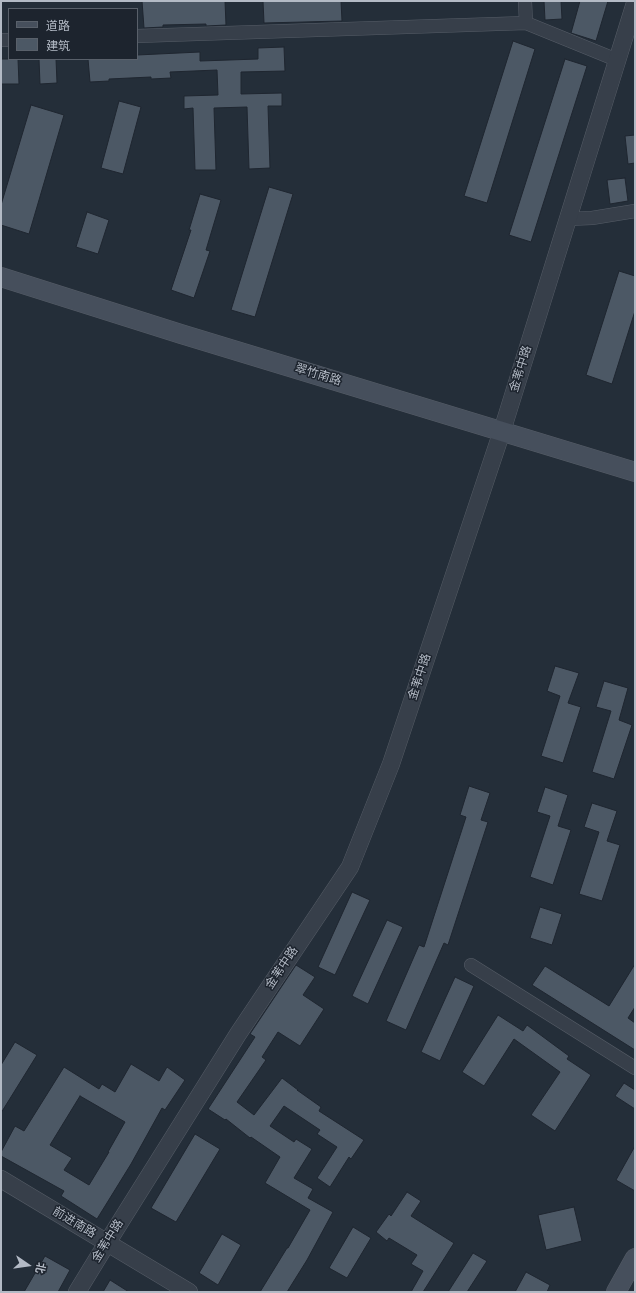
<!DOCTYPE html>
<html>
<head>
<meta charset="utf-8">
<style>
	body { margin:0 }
	#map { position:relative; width:636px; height:1293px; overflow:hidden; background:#242e39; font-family:"DejaVu Sans","Noto Sans SC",sans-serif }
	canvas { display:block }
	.frame { position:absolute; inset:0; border:2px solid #b3bac5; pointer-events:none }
	.legend { position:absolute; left:8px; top:8px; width:130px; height:52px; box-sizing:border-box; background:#1d242e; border:1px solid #59606a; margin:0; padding:5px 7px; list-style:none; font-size:12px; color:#b3bac5 }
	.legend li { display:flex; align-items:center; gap:8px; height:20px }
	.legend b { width:20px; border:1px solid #59606a }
	.north { position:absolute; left:8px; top:1245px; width:40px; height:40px; -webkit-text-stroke:3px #1d242e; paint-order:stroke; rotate:103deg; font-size:11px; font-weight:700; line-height:16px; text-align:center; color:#b3bac5 }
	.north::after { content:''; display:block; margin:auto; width:14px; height:18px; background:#b3bac5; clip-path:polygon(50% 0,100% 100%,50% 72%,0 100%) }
</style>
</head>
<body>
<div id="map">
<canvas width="636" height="1293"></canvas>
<div class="frame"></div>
<ul class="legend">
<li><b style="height:5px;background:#464f5c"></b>道路</li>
<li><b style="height:11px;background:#4c5865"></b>建筑</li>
</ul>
<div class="north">北</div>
</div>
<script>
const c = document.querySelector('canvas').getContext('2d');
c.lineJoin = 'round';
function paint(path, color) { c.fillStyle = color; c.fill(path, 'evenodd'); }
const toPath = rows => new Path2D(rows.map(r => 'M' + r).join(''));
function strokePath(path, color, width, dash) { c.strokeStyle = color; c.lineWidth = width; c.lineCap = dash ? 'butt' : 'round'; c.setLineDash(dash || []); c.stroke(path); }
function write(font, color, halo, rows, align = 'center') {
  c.font = font + ' "DejaVu Sans","Noto Sans SC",sans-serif'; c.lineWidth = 3; c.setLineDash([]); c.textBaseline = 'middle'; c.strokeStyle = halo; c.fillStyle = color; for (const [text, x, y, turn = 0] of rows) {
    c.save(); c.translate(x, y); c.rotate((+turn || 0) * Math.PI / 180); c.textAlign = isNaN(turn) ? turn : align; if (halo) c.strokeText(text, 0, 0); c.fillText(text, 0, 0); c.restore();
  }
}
const building = toPath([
	[142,1,225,1,226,25,206,26,206,24,163,25,163,27,144,28,142,1],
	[263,1,341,1,342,21,264,23,263,1],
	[544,1,561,1,562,19,545,20,544,1],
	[580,1,608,1,596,41,571,33,580,1],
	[513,41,535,49,487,203,464,196,513,41],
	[284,47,285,71,241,72,241,94,282,93,282,106,268,106,270,168,249,169,247,107,214,108,216,170,195,170,193,108,184,109,184,96,218,95,217,70,170,72,171,78,151,79,151,77,109,79,109,81,90,82,88,59,137,59,137,55,200,52,200,61,258,59,258,48,284,47],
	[1,59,18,59,19,84,1,84,1,59],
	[39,59,56,59,57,83,40,84,39,59],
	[565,59,587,66,531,242,509,235,565,59],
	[119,101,141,107,123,174,101,168,119,101],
	[31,105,64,115,29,234,1,225,1,205,31,105],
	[635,135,635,163,628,164,625,136,635,135],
	[625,178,628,201,610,204,607,180,625,178],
	[269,187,293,194,255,317,231,310,269,187],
	[200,194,221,200,206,250,210,251,194,298,171,290,191,230,189,230,200,194],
	[87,212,109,220,98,254,76,247,87,212],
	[619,271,635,276,635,311,612,384,586,375,619,271],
	[555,666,579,673,568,703,581,707,563,763,541,756,560,696,547,691,555,666],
	[604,681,628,688,619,720,632,725,614,779,592,772,611,711,596,707,604,681],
	[469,786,490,793,481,820,488,822,448,945,444,943,406,1030,386,1021,419,945,424,947,466,817,460,815,469,786],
	[545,787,568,795,558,826,571,830,553,885,530,877,550,816,537,812,545,787],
	[592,803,617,811,607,841,620,845,602,901,579,894,599,832,584,827,592,803],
	[352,892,370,900,335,975,318,967,352,892],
	[540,907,562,914,552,945,530,938,540,907],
	[387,920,403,927,368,1004,352,996,387,920],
	[635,964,635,1007,628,1018,635,1023,635,1050,532,985,545,966,609,1006,635,964],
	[296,965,315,977,303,995,324,1009,300,1046,278,1032,262,1057,266,1060,237,1102,254,1115,282,1078,298,1090,297,1090,321,1107,319,1111,364,1140,351,1159,349,1157,330,1187,317,1178,337,1147,317,1134,320,1130,284,1106,270,1126,294,1142,296,1139,312,1149,294,1178,313,1189,308,1198,333,1212,307,1260,287,1292,260,1292,287,1248,288,1248,310,1210,265,1183,280,1157,251,1137,250,1138,226,1119,225,1120,208,1109,255,1037,250,1034,296,965],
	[455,977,474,986,440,1061,421,1052,455,977],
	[498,1015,523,1031,527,1025,569,1056,567,1059,591,1075,555,1131,531,1115,560,1072,514,1039,484,1086,462,1072,498,1015],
	[15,1042,37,1055,1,1113,1,1065,15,1042],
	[131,1064,159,1081,167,1067,185,1080,165,1110,162,1108,131,1164,97,1219,61,1196,64,1191,1,1156,1,1152,15,1126,24,1131,64,1067,99,1089,102,1084,115,1092,131,1064],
	[80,1096,125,1122,108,1152,109,1152,89,1185,64,1170,72,1158,50,1145,80,1096],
	[624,1083,635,1090,635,1109,615,1096,624,1083],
	[195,1134,220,1149,176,1222,151,1208,195,1134],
	[635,1146,635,1191,616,1180,635,1146],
	[407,1192,421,1201,411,1216,454,1243,423,1292,411,1292,423,1271,411,1264,417,1255,389,1238,387,1241,376,1232,389,1214,391,1216,407,1192],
	[574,1207,582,1241,546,1250,538,1215,574,1207],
	[353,1227,371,1238,347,1278,329,1268,353,1227],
	[222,1234,241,1245,218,1285,199,1273,222,1234],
	[473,1253,487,1261,467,1292,448,1292,473,1253],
	[45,1256,70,1270,58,1292,24,1292,45,1256],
	[526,1272,550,1285,547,1292,515,1292,526,1272],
	[110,1280,129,1292,103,1292,110,1280]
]);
const minor = toPath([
	[525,1,526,23],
	[137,36,526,23,617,60],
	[1,40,9,40],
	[567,219,592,218,635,211],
	[471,965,635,1068]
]);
const tertiary = toPath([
	[1,1179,189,1292],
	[77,1292,107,1243,238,1034,350,867,391,764,502,431,635,3]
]);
const secondary = toPath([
	[1,277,181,334,635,472],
	[616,1292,635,1258]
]);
const streetNames = [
	["金苇中路",521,369,-73],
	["翠竹南路",318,375,17],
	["金苇中路",420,677,-72],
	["金苇中路",282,968,-56],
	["前进南路",74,1223,31],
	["金苇中路",108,1241,-58]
];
paint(building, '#4c5865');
strokePath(building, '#1f2630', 1);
strokePath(minor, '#565d67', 14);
strokePath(tertiary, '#565d67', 18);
strokePath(secondary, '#565d67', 20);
strokePath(minor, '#373f4a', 13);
strokePath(tertiary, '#373f4a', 17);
strokePath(secondary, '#464f5c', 19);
write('12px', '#b3bac5', '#1d242e', streetNames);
</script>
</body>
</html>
